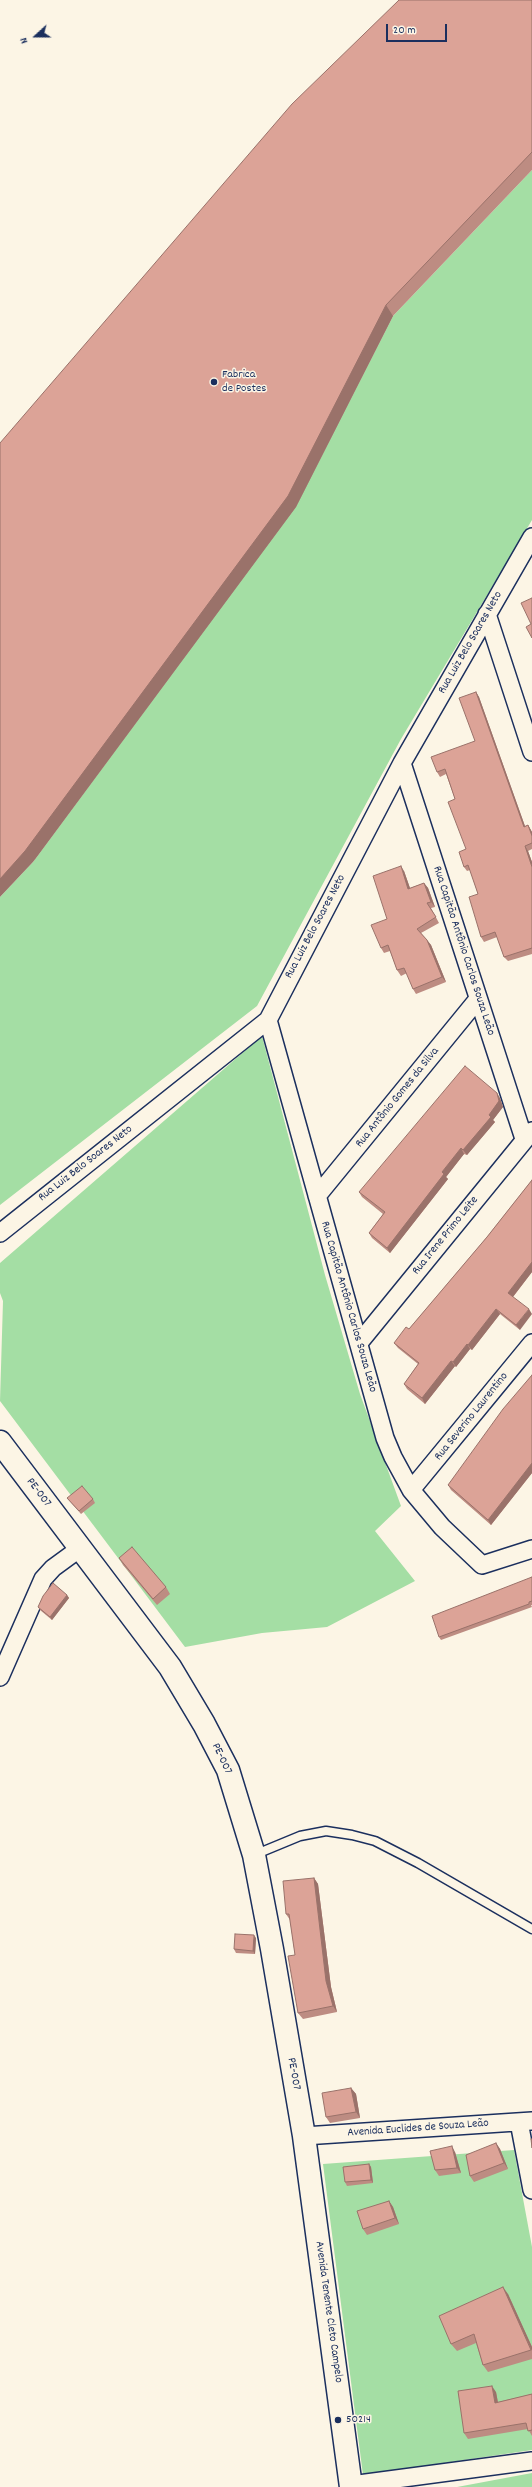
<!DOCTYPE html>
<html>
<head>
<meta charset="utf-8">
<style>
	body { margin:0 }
	#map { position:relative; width:532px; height:2487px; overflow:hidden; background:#fcf5e5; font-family:Dekko,sans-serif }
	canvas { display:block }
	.north { position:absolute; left:16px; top:16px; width:40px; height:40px; -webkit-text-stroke:3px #fcf5e5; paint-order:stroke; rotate:249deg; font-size:11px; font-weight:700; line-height:16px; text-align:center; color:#1b2f5e }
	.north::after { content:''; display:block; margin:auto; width:14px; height:18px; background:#1b2f5e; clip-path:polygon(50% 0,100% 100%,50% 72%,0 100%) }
	.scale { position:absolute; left:386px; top:24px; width:61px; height:18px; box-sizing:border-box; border:2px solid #1b2f5e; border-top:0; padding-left:5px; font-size:12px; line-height:14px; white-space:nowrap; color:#1b2f5e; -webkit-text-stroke:3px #fcf5e5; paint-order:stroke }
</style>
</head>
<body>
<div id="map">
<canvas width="532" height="2487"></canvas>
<div class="north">N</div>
<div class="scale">20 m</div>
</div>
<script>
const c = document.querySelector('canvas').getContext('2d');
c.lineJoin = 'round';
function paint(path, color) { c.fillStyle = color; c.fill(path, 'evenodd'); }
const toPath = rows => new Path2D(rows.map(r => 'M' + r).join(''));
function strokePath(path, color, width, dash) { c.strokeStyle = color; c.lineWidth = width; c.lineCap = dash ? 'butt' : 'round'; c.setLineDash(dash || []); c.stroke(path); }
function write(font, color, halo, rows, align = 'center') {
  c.font = font + ' Dekko,sans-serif'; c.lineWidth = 3; c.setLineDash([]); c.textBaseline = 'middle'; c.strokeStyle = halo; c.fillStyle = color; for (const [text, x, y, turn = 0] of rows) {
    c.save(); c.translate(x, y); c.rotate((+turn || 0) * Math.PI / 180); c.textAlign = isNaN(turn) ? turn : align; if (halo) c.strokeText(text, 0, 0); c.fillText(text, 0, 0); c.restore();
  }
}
const green = toPath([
	[532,170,532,520,401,739,257,1006,0,1205,0,897,33,862,297,504,393,316],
	[262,1036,325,1275,360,1394,401,1506,375,1531,415,1581,327,1627,262,1633,185,1647,0,1401,3,1301,0,1293,0,1263],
	[514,2150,532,2247,532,2450,363,2475,323,2164],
	[532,2473,532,2487,457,2487]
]);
const lane = toPath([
	[254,1855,300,1836,326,1831,352,1835,375,1841,418,1863,532,1929]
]);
const street = toPath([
	[487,614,532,752],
	[402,763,524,1139],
	[268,1020,385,1438,393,1457,411,1490,442,1527,482,1565,532,1549],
	[317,1196,478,999],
	[0,1233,268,1020,402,763,532,537],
	[359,1343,532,1131],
	[411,1490,532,1343],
	[0,1677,43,1579,53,1568,79,1549],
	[519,2122,532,2190],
	[304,2136,532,2121],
	[351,2485,532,2461]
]);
const primary = toPath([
	[0,1442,170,1667,204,1724,228,1770,254,1855,272,1949,304,2136,351,2487]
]);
const wall = toPath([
	[532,0,532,170,393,316,296,507,33,862],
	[476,692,479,697,525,826,528,825,532,832,532,849,528,851,532,862,532,954,508,961,504,957,497,937,484,942,481,937,478,894,470,870,467,871,464,867,466,849,455,799,446,774,440,777,437,772,475,741],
	[404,871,410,888,424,883,428,888,435,907,431,908,439,923,421,933,431,945,446,982,416,994,413,989,407,973,401,976,397,970,390,951,384,953,381,948,387,919],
	[500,1098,503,1107,493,1120,495,1122,467,1155,464,1154,446,1177,448,1179,390,1253,372,1238,369,1233,383,1214,362,1197,359,1192],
	[532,1180,532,1272,513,1297,520,1330,500,1314,472,1350,470,1349,456,1367,455,1366,425,1404,407,1389,404,1384,418,1364,398,1348,394,1343,409,1329,487,1237],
	[532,1375,532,1473,491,1525,451,1490,448,1485],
	[67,1498,93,1499,95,1503,81,1514],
	[119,1558,166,1587,170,1594,157,1605,123,1565],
	[532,1577,532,1605,531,1605,532,1607,441,1640,439,1637],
	[67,1595,69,1598,52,1620,40,1610,38,1607],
	[314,1878,318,1884,331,1987,337,2012,303,2019,298,2013,295,1955,290,1920,286,1914],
	[256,1938,255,1954,236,1953,234,1949],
	[351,2088,356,2094,360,2118,330,2123,326,2117],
	[496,2143,500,2149,508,2169,474,2182,470,2176],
	[455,2152,461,2173,439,2176,435,2170],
	[369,2164,371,2167,373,2183,347,2186,345,2182],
	[389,2201,393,2207,399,2224,367,2235,363,2229],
	[508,2294,532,2347,532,2359,488,2372,483,2365,476,2343,457,2351,451,2344],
	[496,2392,498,2402,532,2394,532,2436,528,2429,468,2439,464,2433]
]);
const shadedWall = toPath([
	[386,305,393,316,296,507,33,862,0,897,0,879],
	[476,692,479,697,527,832,524,827],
	[528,825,532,832,532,836],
	[525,846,528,851,532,862,532,867],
	[401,866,404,871,412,894,408,889],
	[424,883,428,888,435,907,431,902],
	[427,940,431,945,446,982,442,977],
	[497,1093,500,1098,503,1107,493,1120,495,1122,467,1155,463,1150,489,1115],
	[461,1148,464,1154,446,1177,448,1179,390,1253,387,1248,442,1172],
	[532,1262,532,1272,512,1298,508,1293],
	[496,1309,500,1314,472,1350,468,1345],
	[529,1309,532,1314,520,1330,516,1325],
	[467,1344,470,1349,456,1367,453,1362],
	[451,1361,455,1366,425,1404,422,1398],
	[532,1463,532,1473,491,1525,488,1520],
	[67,1595,69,1598,52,1620,50,1617],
	[314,1878,318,1884,331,1987,337,2012,333,2006,326,1981],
	[254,1935,256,1938,255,1954,253,1951],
	[351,2088,356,2094,360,2118,356,2112],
	[496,2143,500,2149,508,2169,504,2163],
	[452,2146,455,2152,461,2173,457,2168],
	[369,2164,371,2167,373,2183,371,2180],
	[389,2201,393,2207,399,2224,395,2218],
	[503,2287,508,2294,532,2347,532,2351],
	[492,2386,496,2392,499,2409,495,2403]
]);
const building = toPath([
	[399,0,532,0,532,152,386,305,288,496,25,851,0,879,0,443,292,104,399,0],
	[532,598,532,638,526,627,531,624,521,603,532,598],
	[476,692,524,827,528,825,532,836,532,843,525,846,532,867,532,948,504,957,495,932,481,937,469,897,478,894,468,865,464,867,459,852,466,849,448,802,455,799,445,769,437,772,431,757,475,741,459,698,476,692],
	[401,866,408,889,424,883,431,902,427,903,436,917,417,929,427,940,442,977,413,989,404,968,397,970,388,945,381,948,371,925,387,919,373,876,401,866],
	[465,1066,497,1093,499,1101,489,1115,491,1117,463,1150,461,1148,442,1172,444,1174,387,1248,369,1233,385,1212,359,1192,465,1066],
	[532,1180,532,1262,508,1293,529,1309,516,1325,496,1309,468,1345,467,1344,453,1362,451,1361,422,1398,404,1384,419,1363,394,1343,406,1327,409,1329,487,1237,532,1180],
	[532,1375,532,1463,488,1520,448,1485,503,1409,532,1375],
	[82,1486,93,1499,79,1511,67,1498,82,1486],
	[132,1547,166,1587,153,1599,119,1558,132,1547],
	[532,1577,532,1601,529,1602,529,1604,439,1637,432,1616,532,1577],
	[53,1583,67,1595,50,1617,38,1607,43,1596,53,1583],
	[314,1878,326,1981,333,2006,298,2013,288,1956,295,1955,289,1914,286,1914,283,1881,314,1878],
	[235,1934,254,1935,253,1951,234,1949,235,1934],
	[351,2088,356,2112,326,2117,322,2093,351,2088],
	[531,2139,532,2139,532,2148,531,2139],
	[496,2143,504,2163,470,2176,466,2155,496,2143],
	[452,2146,457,2168,435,2170,430,2151,452,2146],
	[369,2164,371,2180,345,2182,343,2167,369,2164],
	[389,2201,395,2218,363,2229,357,2211,389,2201],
	[503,2287,531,2350,483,2365,474,2334,451,2344,439,2316,503,2287],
	[492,2386,495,2403,532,2394,532,2430,528,2431,526,2423,464,2433,458,2391,492,2386]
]);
const markers = [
	[214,382,4,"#1b2f5e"],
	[338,2420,4,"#1b2f5e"]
];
const poiNames = [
	["Fabrica",222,375],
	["de Postes",222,389],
	["50214",346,2420]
];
const streetNames = [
	["Rua Luiz Belo Soares Neto",471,643,-60],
	["Rua Luiz Belo Soares Neto",316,927,-62],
	["Rua Capitão Antônio Carlos Souza Leão",463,951,72],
	["Rua Antônio Gomes da Silva",398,1098,-51],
	["Rua Luiz Belo Soares Neto",86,1164,-38],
	["Rua Irene Primo Leite",446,1236,-51],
	["Rua Capitão Antônio Carlos Souza Leão",348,1307,74],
	["Rua Severino Laurentino",472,1417,-51],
	["PE-007",38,1493,53],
	["PE-007",221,1759,65],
	["PE-007",293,2074,80],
	["Avenida Euclides de Souza Leão",418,2129,-4],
	["Avenida Tenente Cleto Campelo",328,2312,82]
];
paint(green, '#a4dea4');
strokePath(lane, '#1b2f5e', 11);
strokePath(street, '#1b2f5e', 20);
strokePath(primary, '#1b2f5e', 25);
strokePath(lane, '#fcf5e5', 8);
strokePath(street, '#fcf5e5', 17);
strokePath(primary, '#fcf5e5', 22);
paint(wall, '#bd8c82');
paint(shadedWall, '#9a726a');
paint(building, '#dca397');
strokePath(building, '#9a726a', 1);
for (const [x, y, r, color] of markers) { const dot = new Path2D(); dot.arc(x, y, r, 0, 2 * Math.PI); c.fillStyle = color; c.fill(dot); strokePath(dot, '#fcf5e5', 1.5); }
write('12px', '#1b2f5e', '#fcf5e5', poiNames, 'left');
write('12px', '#1b2f5e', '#fcf5e5', streetNames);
</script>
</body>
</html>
